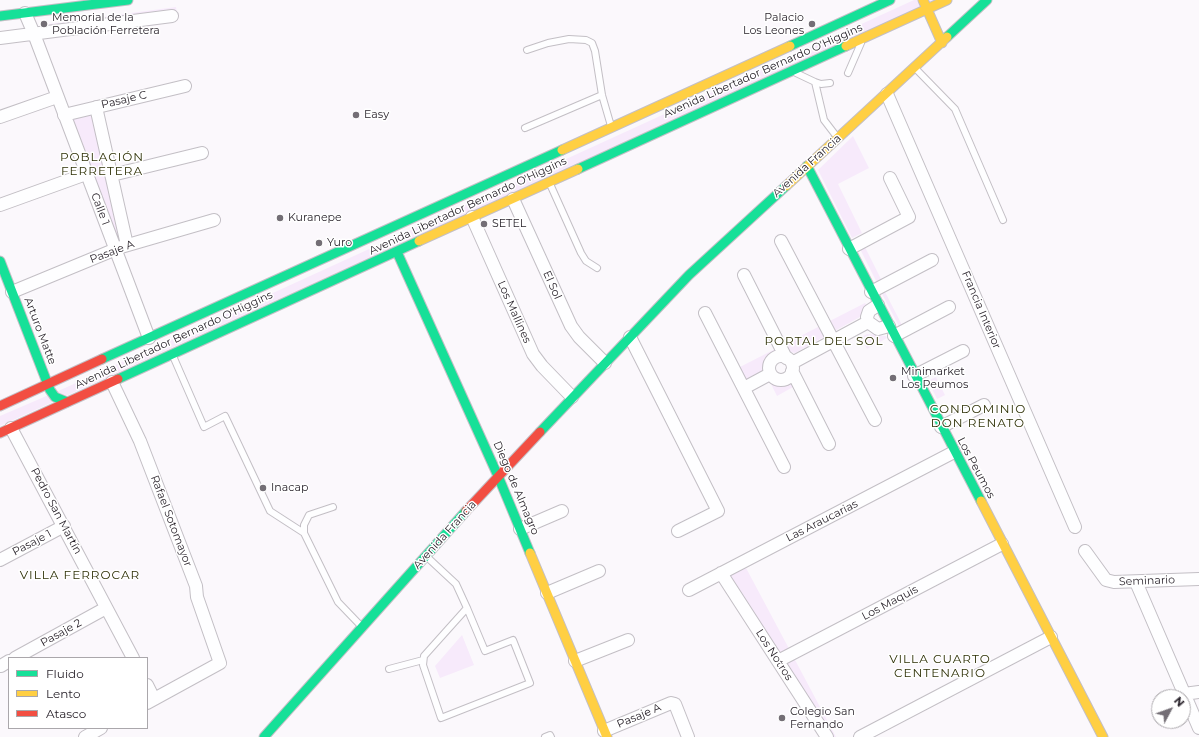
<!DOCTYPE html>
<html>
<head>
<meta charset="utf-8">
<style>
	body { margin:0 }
	#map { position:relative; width:1199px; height:737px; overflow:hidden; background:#fbf8fc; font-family:Montserrat,sans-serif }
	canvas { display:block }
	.legend { position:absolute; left:8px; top:657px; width:140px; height:72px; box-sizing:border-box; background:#fff; border:1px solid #aaa7ab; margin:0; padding:5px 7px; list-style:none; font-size:12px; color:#2a242c }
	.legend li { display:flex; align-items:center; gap:8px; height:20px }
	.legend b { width:20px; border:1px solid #aaa7ab }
	.north { position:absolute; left:1151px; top:689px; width:40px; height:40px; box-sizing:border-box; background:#fff; border:1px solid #aaa7ab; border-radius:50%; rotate:49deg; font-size:11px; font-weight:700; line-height:16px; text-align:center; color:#2a242c }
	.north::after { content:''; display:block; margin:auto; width:14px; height:18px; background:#736e75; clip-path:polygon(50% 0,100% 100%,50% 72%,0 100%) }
</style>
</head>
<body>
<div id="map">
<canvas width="1199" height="737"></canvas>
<ul class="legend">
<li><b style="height:5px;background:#16e098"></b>Fluido</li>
<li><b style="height:5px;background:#ffcf43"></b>Lento</li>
<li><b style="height:5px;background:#f24e42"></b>Atasco</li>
</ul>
<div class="north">N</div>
</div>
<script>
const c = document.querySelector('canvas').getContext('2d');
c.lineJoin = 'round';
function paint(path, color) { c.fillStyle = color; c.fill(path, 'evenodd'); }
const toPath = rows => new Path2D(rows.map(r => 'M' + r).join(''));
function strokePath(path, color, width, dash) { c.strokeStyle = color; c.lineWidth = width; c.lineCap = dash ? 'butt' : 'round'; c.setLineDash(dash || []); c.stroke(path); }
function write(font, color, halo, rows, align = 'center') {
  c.font = font + ' Montserrat,sans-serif'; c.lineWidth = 3; c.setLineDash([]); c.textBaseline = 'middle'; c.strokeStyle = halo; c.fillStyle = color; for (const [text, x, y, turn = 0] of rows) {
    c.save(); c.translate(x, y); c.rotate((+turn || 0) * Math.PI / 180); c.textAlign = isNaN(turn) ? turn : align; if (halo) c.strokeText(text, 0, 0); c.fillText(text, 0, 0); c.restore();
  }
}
const green = toPath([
	[914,0,936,0,0,426,0,416,65,388],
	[176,7,177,15,45,34,42,25],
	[94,113,123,238,117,241,72,118],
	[853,136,869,168,838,184,862,233,852,238,818,170],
	[865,247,882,281,877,283,860,249],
	[884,290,903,327,900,328,881,292],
	[865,303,867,306,860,317,795,353,787,351,777,353,768,358,764,374,746,383,738,368],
	[867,334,886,336,887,338,867,349,861,337],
	[936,377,945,395,937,399,928,381],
	[771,381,781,385,791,383,793,387,777,396,770,382],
	[745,566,836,737,833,737,727,576],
	[462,635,474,665,440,678,435,666]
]);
const lane = toPath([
	[527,50,548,43,569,39,586,40,592,43,595,51,602,95,611,126],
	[915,68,955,109,1003,220],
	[796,73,815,82,821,84,830,83],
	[848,73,861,43],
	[815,82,824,120,837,137],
	[525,128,602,95],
	[550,184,581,253,586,261,597,268],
	[173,356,204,427,225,416,270,511,304,533,338,602,362,627],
	[304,533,304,525,309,515,333,507],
	[427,557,456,584,467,608,485,651,513,640,530,683,441,718,423,665,424,656,467,608],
	[389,669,423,660],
	[545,737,550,735,551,737]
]);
const street = toPath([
	[25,13,34,34,149,338],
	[0,38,172,16],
	[887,94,1075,527],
	[96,107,127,245],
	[64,115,185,86],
	[0,117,57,97],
	[112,175,202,153],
	[513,199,571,326,579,337,605,363],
	[0,205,86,174],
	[472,217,533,354,542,366,572,397],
	[781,241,875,420],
	[849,249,909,217,890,178],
	[744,275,786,358],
	[12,292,121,247,214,220],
	[871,292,932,260],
	[878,305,869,311,867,317,868,322,878,329,889,326],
	[705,313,784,467],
	[894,336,949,307],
	[630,337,718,511,678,531],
	'769 368a12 12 0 1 1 24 0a12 12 0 1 1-24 0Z',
	[792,363,868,322],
	[792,371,829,444],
	[914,376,963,351],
	[112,382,140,441,196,586,197,597,220,663,147,703],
	[744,388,770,374],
	[941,427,984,405],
	[11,428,133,658],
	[520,529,562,511],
	[1085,551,1106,580,1114,582,1199,579],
	[0,560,64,526],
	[721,573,827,737],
	[1136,582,1199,728],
	[689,590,954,452],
	[547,593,599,571],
	[15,658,106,608],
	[575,661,628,640],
	[778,661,1002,544],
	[1,666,9,661],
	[147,685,154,699],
	[1184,694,1199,692],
	[604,731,671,703,675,704,688,737],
	[85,737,101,728],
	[860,737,1051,637]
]);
const fast = toPath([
	[0,16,128,0],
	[947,37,987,0],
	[790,46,890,0],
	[807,166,981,501],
	[578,169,846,46],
	[397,252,498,476,530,553],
	[0,261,50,390,55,397,67,402],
	[102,359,562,150],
	[118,379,419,241],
	[540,432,689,275,786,186],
	[264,737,466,511]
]);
const slow = toPath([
	[923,0,942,43],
	[846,46,947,0],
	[562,150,790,46],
	[786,186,947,37],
	[419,241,578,169],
	[981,501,1103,737],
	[530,553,607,737]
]);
const jam = toPath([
	[0,406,102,359],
	[0,433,118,379],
	[466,511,540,432]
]);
const markers = [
	[44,24,4,"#736e75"],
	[812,24,4,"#736e75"],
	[356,115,4,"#736e75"],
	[280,218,4,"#736e75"],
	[484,224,4,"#736e75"],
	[319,243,4,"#736e75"],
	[893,378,4,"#736e75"],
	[263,488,4,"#736e75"],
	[782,718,4,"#736e75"]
];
const poiNames = [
	["Memorial de la",52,18],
	["Población Ferretera",52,31],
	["Palacio",804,18,"right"],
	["Los Leones",804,31,"right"],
	["Easy",364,115],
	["Kuranepe",288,218],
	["SETEL",492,224],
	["Yuro",327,243],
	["Minimarket",901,372],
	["Los Peumos",901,385],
	["Inacap",271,488],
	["Colegio San",790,712],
	["Fernando",790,725]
];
const streetNames = [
	["Avenida Libertador Bernardo O'Higgins",763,71,-24],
	["Pasaje C",124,100,-13],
	["Avenida Francia",807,166,-42],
	["Avenida Libertador Bernardo O'Higgins",468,206,-25],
	["Calle 1",100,209,69],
	["Pasaje A",112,252,-21],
	["El Sol",552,285,66],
	["Francia Interior",981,310,67],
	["Los Mallines",514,312,66],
	["Arturo Matte",40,331,69],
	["Avenida Libertador Bernardo O'Higgins",174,340,-25],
	["Los Peumos",976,468,62],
	["Diego de Almagro",516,488,67],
	["Pedro San Martín",56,511,62],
	["Rafael Sotomayor",171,521,69],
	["Las Araucarias",822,521,-27],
	["Avenida Francia",445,535,-48],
	["Pasaje 1",32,543,-28],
	["Seminario",1147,581,-2],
	["Los Maquis",890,603,-28],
	["Pasaje 2",61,633,-29],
	["Los Notros",774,655,57],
	["Pasaje A",639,716,-23]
];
const neighbourhoodNames = [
	["POBLACIÓN",102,157],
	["FERRETERA",102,171],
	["PORTAL DEL SOL",824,341],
	["CONDOMINIO",978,409],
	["DON RENATO",978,423],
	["VILLA FERROCAR",80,575],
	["VILLA CUARTO",940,659],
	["CENTENARIO",940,673]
];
paint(green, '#f7eafb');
strokePath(lane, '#c3bfc5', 8);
strokePath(street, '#c3bfc5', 14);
strokePath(fast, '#c3bfc5', 11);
strokePath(slow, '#c3bfc5', 11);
strokePath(jam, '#c3bfc5', 11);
strokePath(lane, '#fefeff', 6);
strokePath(street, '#fefeff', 12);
strokePath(fast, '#16e098', 9);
strokePath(slow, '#ffcf43', 9);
strokePath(jam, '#f24e42', 9);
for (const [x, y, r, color] of markers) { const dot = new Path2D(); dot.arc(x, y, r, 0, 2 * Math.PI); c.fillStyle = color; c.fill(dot); strokePath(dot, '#fff', 1.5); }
write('11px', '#2a242c', '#fff', poiNames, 'left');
write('11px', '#2a242c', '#fff', streetNames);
c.letterSpacing = '1px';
write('12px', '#2e3006', '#fff', neighbourhoodNames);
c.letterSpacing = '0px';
</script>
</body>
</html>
